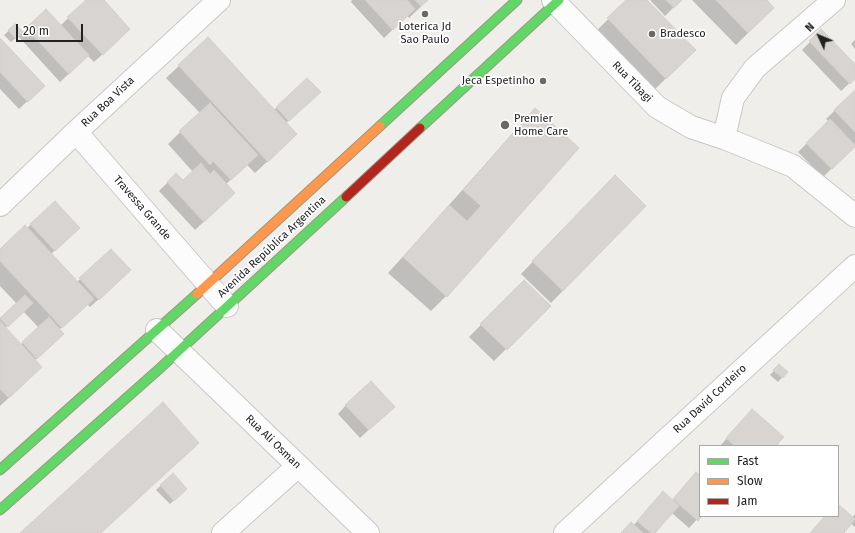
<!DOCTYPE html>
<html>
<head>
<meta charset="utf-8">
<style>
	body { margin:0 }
	#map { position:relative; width:855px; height:533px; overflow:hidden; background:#f0eeeb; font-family:"Fira Sans",sans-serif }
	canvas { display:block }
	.legend { position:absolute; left:699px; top:445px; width:140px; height:72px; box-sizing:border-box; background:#fff; border:1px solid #a7a7a7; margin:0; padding:5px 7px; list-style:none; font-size:12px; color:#222 }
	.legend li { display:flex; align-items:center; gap:8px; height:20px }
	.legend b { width:20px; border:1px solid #a7a7a7 }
	.north { position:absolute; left:799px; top:16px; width:40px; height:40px; -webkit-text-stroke:3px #fff; paint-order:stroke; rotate:314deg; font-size:11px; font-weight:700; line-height:16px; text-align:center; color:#222 }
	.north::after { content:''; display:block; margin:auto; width:14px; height:18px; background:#222; clip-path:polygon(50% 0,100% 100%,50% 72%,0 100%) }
	.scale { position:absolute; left:16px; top:24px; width:67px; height:18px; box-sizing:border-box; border:2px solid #222; border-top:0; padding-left:5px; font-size:12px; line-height:14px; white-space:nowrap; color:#222; -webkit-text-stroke:3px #fff; paint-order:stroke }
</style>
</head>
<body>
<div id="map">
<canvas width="855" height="533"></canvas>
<ul class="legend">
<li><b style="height:5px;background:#63d668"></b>Fast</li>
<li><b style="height:5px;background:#ff974d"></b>Slow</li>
<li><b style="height:5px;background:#b3261e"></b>Jam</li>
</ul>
<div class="north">N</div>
<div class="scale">20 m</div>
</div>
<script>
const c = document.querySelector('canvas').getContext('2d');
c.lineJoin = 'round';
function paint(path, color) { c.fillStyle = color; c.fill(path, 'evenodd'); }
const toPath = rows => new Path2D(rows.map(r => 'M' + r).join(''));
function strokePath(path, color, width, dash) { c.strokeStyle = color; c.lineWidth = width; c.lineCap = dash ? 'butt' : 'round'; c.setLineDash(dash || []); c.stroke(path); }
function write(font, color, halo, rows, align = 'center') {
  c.font = font + ' "Fira Sans",sans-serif'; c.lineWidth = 3.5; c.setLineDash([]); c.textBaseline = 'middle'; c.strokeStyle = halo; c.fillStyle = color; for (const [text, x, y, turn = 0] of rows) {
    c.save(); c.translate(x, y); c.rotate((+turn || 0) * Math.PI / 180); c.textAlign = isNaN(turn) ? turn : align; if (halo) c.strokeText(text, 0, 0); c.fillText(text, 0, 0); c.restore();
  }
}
const shadow = toPath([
	[87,0,103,0,121,37,94,62,88,56,60,82,18,36,11,42,4,35,15,25,22,33,46,10,60,26],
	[352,0,428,0,409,18,407,16,384,38,351,2],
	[628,0,646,0,683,62,654,90,596,31],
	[650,0,681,0,665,16],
	[692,0,766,0,773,8,736,45],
	[821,31,855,65,855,78,841,91,802,50],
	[208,39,274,110,307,79,311,100,286,123,284,146,255,173,247,165,226,184,226,201,195,230,159,191,176,174,183,182,193,172,168,144,200,113,166,78],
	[855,40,855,49,851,44],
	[0,41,35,94,19,109,0,89],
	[855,91,855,146,823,177,798,152,829,122,826,119],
	[535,110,446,296,431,311,388,273,449,206,449,205,520,125],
	[603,189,645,206,551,303,521,274],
	[55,202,71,236,51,254,77,282,111,250,121,279,90,307,87,304,59,330,54,342,35,360,29,379,0,406,0,319,17,304,0,286,0,250,27,228],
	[23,311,39,328,20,345,5,328],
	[524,281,549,306,494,361,469,337],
	[779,365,787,372,778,382,770,375],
	[346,405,385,415,360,438,338,414],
	[744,419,775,446,720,446],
	[172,475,186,489,170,504,156,490],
	[700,477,700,516,689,528,672,513,654,533,621,533,631,523,633,526,655,501,672,501,688,482],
	[838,506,852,518,855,514,855,527,851,524,842,533,810,533,825,516,838,516]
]);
const building = toPath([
	[86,0,104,0,130,29,103,55,67,17,86,0],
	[365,0,407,0,415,9,393,30,365,0],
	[415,0,428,0,421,6,415,0],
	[626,0,647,0,696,50,666,79,607,18,626,0],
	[666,0,682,0,674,8,666,0],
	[716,0,767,0,774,8,748,33,716,0],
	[46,9,89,55,69,74,26,28,46,9],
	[15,24,23,32,16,39,8,30,15,24],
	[821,29,855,64,855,79,850,84,809,41,821,29],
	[208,37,297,134,268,162,178,65,208,37],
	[1,39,45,86,28,102,0,72,0,40,1,39],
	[307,78,321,92,289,121,276,107,307,78],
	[855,90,855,132,834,110,855,90],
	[210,103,258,155,231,180,213,161,210,165,179,131,210,103],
	[535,108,579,148,447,297,403,257,449,205,467,221,481,206,463,190,535,108],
	[830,119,855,145,855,147,832,169,806,143,830,119],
	[201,163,210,174,214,170,235,193,204,222,167,182,176,173,183,180,201,163],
	[615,175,646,206,563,291,532,261,615,175],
	[55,201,80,228,55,251,30,224,55,201],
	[25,225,94,299,62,328,0,261,0,249,25,225],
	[111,249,131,270,99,300,79,278,111,249],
	[524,280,551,306,507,350,480,324,524,280],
	[25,295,33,303,8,327,0,318,25,295],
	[49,317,64,334,37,359,22,342,49,317],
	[0,321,42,367,9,398,0,389,0,321],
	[779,364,788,372,783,378,773,370,779,364],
	[371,381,395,407,369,430,345,405,371,381],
	[163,402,199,443,101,533,20,533,163,402],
	[752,409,784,437,776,446,735,446,726,438,752,409],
	[696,472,700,475,700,516,702,516,698,521,673,499,696,472],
	[173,473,187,489,174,501,160,485,173,473],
	[663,491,679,506,655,533,651,533,637,521,663,491],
	[838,504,855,519,844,533,812,533,811,532,825,516,838,516,838,504],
	[631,522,643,533,621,533,631,522]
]);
const street = toPath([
	[553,0,657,107,691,127,724,138,793,166,855,216],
	[76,132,227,306],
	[724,138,733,98,755,68,834,0],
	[0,205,76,132,219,0],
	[157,330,368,533],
	[223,533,298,466],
	[565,533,855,266]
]);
const fast = toPath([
	[380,126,517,0],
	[420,128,559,0],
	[0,470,197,294],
	[0,510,158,370,346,197]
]);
const slow = toPath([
	[197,294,380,126]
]);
const jam = toPath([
	[346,197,420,128]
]);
const markers = [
	[425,14,4,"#6a6968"],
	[652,34,4,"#6a6968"],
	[543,81,4,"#6a6968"],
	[505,125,5,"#6a6968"]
];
const poiNames = [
	["Loterica Jd",425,27,"center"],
	["Sao Paulo",425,40,"center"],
	["Bradesco",660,34],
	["Jeca Espetinho",535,81,"right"],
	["Premier",514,119],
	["Home Care",514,132]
];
const streetNames = [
	["Rua Tibagi",632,82,46],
	["Rua Boa Vista",108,102,-43],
	["Travessa Grande",142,208,49],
	["Avenida República Argentina",272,247,-43],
	["Rua David Cordeiro",710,399,-43],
	["Rua Ali Osman",273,442,44]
];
paint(shadow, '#0003');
paint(building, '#d7d4d2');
strokePath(building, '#d3d0cc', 1);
strokePath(street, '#c9c8c7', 24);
strokePath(fast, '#999a82', 11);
strokePath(slow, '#999a82', 11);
strokePath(jam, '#999a82', 11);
strokePath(street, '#fdfcfc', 22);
strokePath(fast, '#63d668', 9);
strokePath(slow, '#ff974d', 9);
strokePath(jam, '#b3261e', 9);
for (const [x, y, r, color] of markers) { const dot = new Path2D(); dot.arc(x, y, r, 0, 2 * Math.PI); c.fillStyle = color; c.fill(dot); strokePath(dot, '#fff', 1.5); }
write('11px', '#222', '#fff', poiNames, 'left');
write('11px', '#222', '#fff', streetNames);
</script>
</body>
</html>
